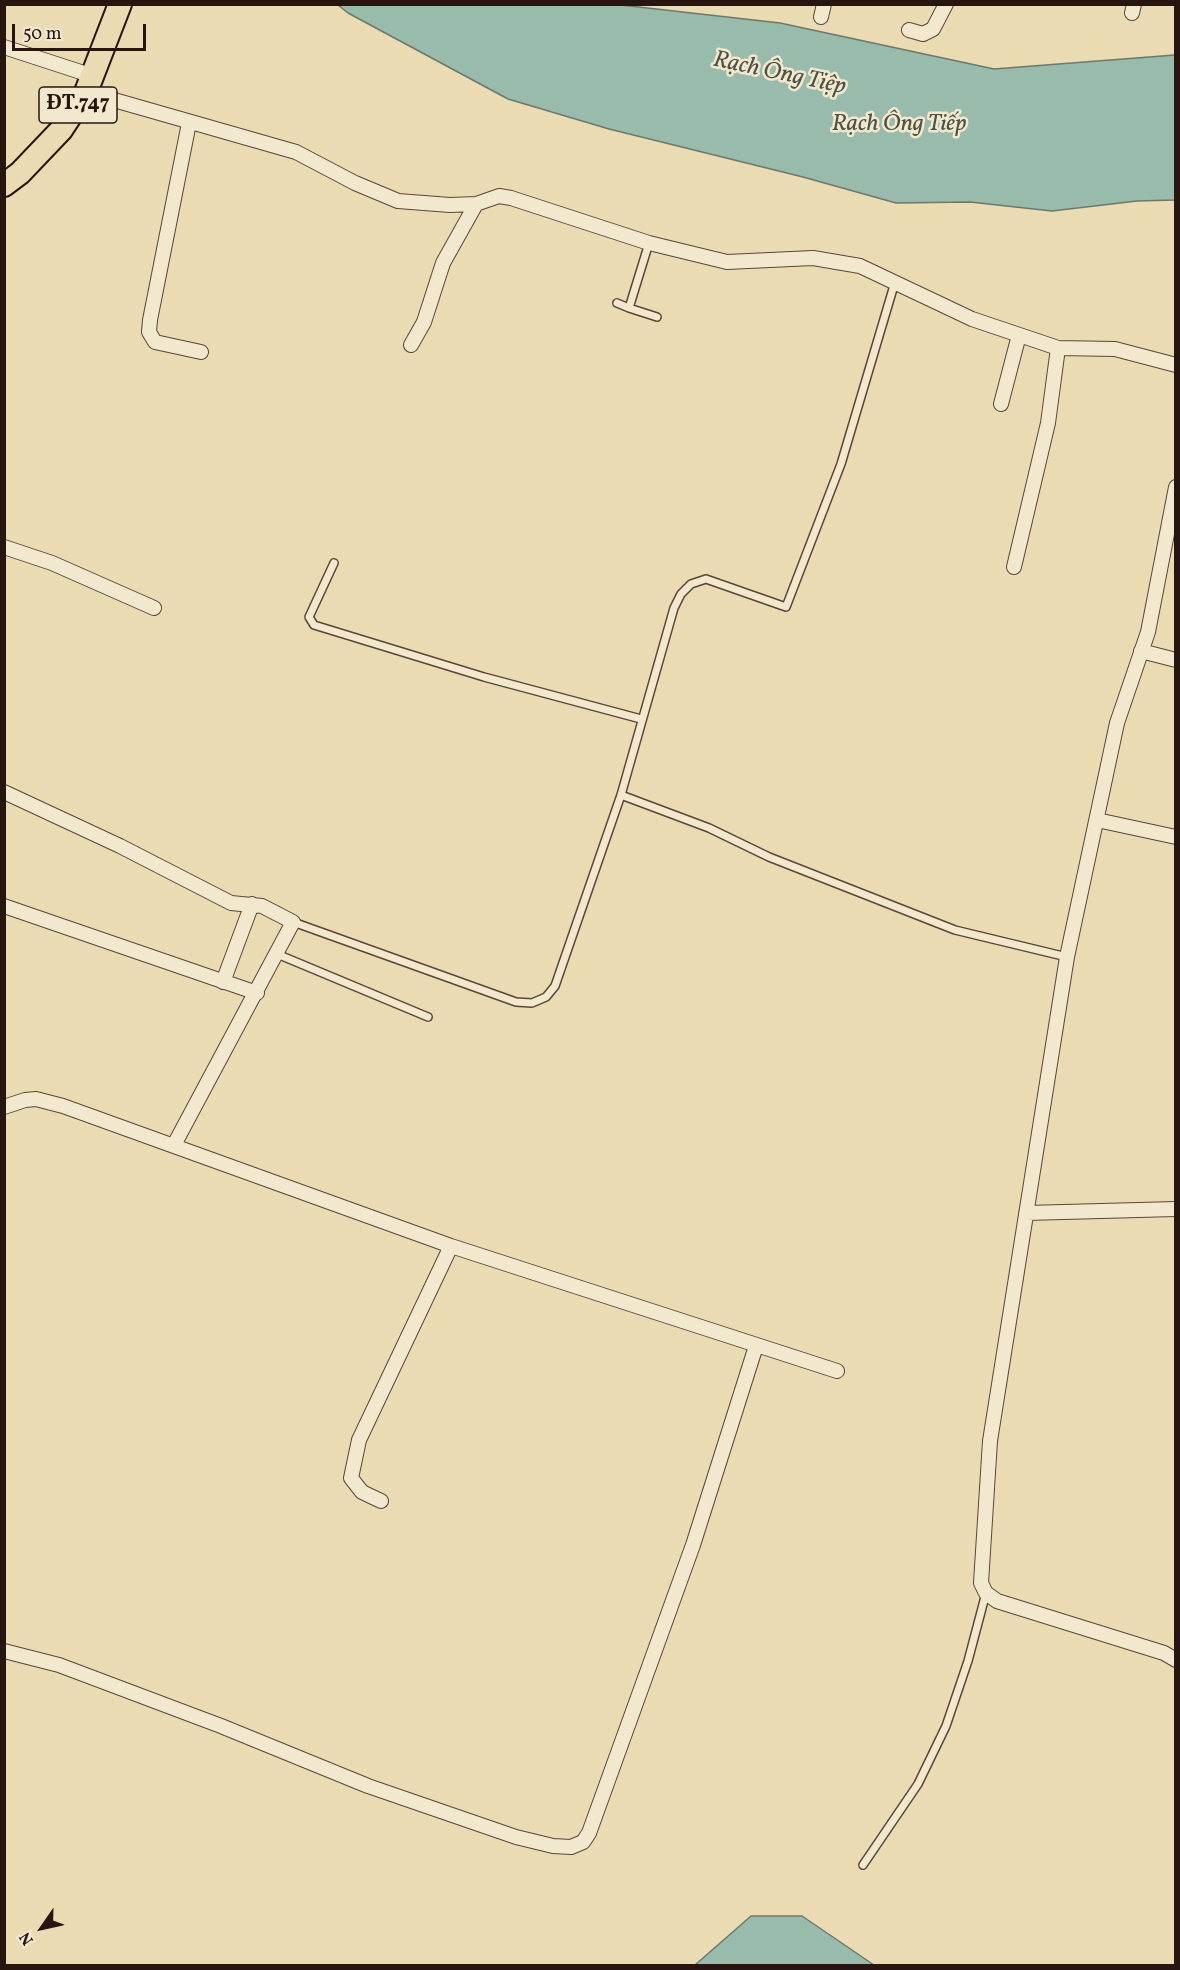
<!DOCTYPE html>
<html>
<head>
<meta charset="utf-8">
<style>
	body { margin:0 }
	#map { position:relative; width:1180px; height:1970px; overflow:hidden; background:#eadbb2; font-family:Vollkorn,serif }
	canvas { display:block }
	.frame { position:absolute; inset:0; border:6px solid #271610; pointer-events:none }
	.north { position:absolute; left:12px; top:1898px; width:60px; height:60px; -webkit-text-stroke:4px #f1e8cd; paint-order:stroke; rotate:236deg; font-size:16px; font-weight:700; line-height:24px; text-align:center; color:#271610 }
	.north::after { content:''; display:block; margin:auto; width:21px; height:27px; background:#271610; clip-path:polygon(50% 0,100% 100%,50% 72%,0 100%) }
	.scale { position:absolute; left:12px; top:24px; width:134px; height:27px; box-sizing:border-box; border:3px solid #271610; border-top:0; padding-left:8px; font-size:18px; line-height:21px; white-space:nowrap; color:#271610; -webkit-text-stroke:4px #f1e8cd; paint-order:stroke }
</style>
</head>
<body>
<div id="map">
<canvas width="1180" height="1970"></canvas>
<div class="frame"></div>
<div class="north">N</div>
<div class="scale">50 m</div>
</div>
<script>
const c = document.querySelector('canvas').getContext('2d');
c.lineJoin = 'round';
function paint(path, color) { c.fillStyle = color; c.fill(path, 'evenodd'); }
const toPath = rows => new Path2D(rows.map(r => 'M' + r).join(''));
function strokePath(path, color, width, dash) { c.strokeStyle = color; c.lineWidth = width; c.lineCap = dash ? 'butt' : 'round'; c.setLineDash(dash || []); c.stroke(path); }
function write(font, color, halo, rows, align = 'center') {
  c.font = font + ' Vollkorn,serif'; c.lineWidth = 5; c.setLineDash([]); c.textBaseline = 'middle'; c.strokeStyle = halo; c.fillStyle = color; for (const [text, x, y, turn = 0] of rows) {
    c.save(); c.translate(x, y); c.rotate((+turn || 0) * Math.PI / 180); c.textAlign = isNaN(turn) ? turn : align; if (halo) c.strokeText(text, 0, 0); c.fillText(text, 0, 0); c.restore();
  }
}
const water = toPath([
	[338,5,621,5,780,23,994,69,1175,55,1175,200,1137,201,1052,211,970,202,896,203,803,177,609,129,508,99,348,13,338,5],
	[751,1916,802,1916,874,1965,695,1965,751,1916]
]);
const lane = toPath([
	[617,303,629,308,649,243],
	[629,308,657,317],
	[334,563,309,617,314,625,484,677,641,719],
	[621,795,709,828,769,857,955,930,1067,957],
	[293,922,516,1002,532,1003,546,997,555,986,621,795,674,608,681,594,691,584,706,579,786,607,841,464,895,282],
	[277,954,428,1017],
	[863,1865,918,1784,946,1726,968,1661,986,1593]
]);
const street = toPath([
	[1132,13,1134,4],
	[821,17,824,4],
	[909,30,923,34,933,29,946,4],
	[4,47,93,76],
	[86,92,296,152,355,183,398,201,450,205,476,204,499,196,511,198,649,243,727,262,813,258,860,266,972,319,1058,348,1115,349,1176,365],
	[189,123,150,320,149,332,155,342,201,352],
	[411,345,424,322,443,263,476,204],
	[1001,404,1019,335],
	[1176,487,1148,632,1117,723,1067,957,990,1441,981,1583,986,1593,997,1601,1164,1653,1176,1660],
	[4,547,52,563,154,608],
	[1014,567,1048,423,1058,348],
	[1141,651,1176,660],
	[4,792,120,846,231,903,262,906,293,922,174,1145],
	[1097,820,1176,837],
	[4,906,257,993],
	[223,982,252,904],
	[4,1107,25,1100,36,1099,63,1106,451,1246,837,1371],
	[1026,1213,1176,1209],
	[381,1501,362,1492,351,1478,359,1440,451,1246],
	[4,1651,59,1665,221,1726,368,1786,516,1837,553,1846,571,1847,583,1842,589,1833,693,1545,756,1346]
]);
const primary = toPath([
	[4,185,20,173,61,130,86,92,120,4]
]);
const shields = [
	[78,105,78]
];
const shieldNames = [
	["ĐT.747",78,105]
];
const waterNames = [
	["Rạch Ông Tiệp",779,75,12],
	["Rạch Ông Tiếp",899,126]
];
paint(water, '#98bbab');
strokePath(water, '#6b796d', 1.5);
strokePath(lane, '#584738', 10);
strokePath(street, '#584738', 16);
strokePath(primary, '#271610', 26);
strokePath(lane, '#f1e8cd', 7);
strokePath(street, '#f1e8cd', 14);
strokePath(primary, '#eadbb2', 22);
for (const [x, y, w] of shields) { const box = new Path2D(); box.roundRect(x - w / 2, y - 18, w, 36, 4.5); c.fillStyle = '#f1e8cd'; c.fill(box); strokePath(box, '#271610', 1.5); }
write('bold 21px', '#271610', null, shieldNames);
write('italic 24px', '#4f5046', '#f1e8cd', waterNames);
</script>
</body>
</html>
